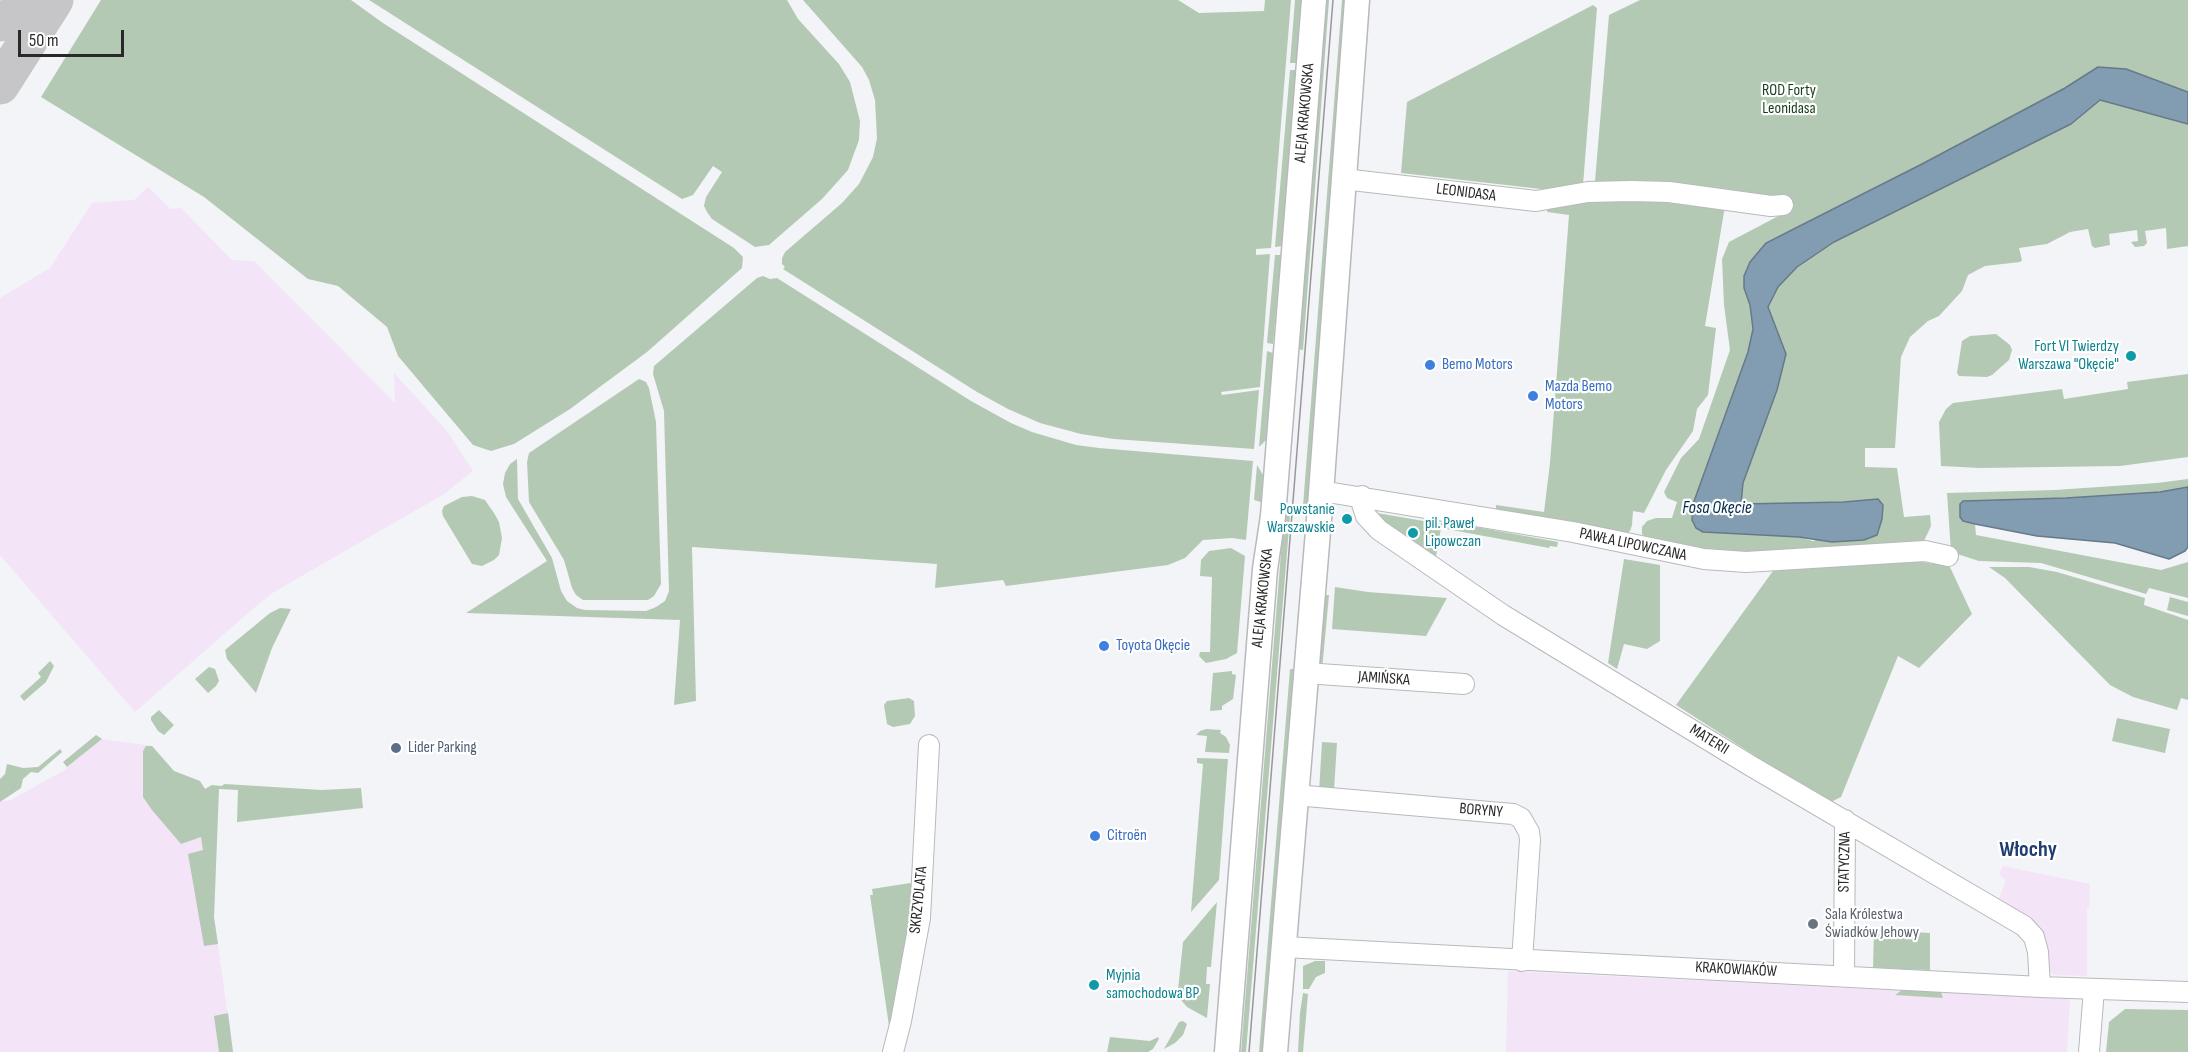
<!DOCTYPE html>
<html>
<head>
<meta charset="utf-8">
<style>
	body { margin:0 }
	#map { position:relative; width:2188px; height:1052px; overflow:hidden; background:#f3f4f7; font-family:"Sofia Sans Condensed",sans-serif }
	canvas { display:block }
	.scale { position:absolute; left:18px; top:30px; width:106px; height:27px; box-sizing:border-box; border:3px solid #29292a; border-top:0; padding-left:8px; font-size:18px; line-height:21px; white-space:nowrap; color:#29292a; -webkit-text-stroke:4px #fff; paint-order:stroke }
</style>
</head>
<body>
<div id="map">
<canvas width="2188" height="1052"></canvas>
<div class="scale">50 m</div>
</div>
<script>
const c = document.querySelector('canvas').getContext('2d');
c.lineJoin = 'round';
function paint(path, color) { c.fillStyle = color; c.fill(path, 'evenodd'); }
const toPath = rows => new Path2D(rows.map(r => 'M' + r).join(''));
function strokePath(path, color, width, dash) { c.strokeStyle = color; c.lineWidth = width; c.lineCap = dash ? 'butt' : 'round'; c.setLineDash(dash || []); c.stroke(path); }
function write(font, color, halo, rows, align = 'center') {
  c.font = font + ' "Sofia Sans Condensed",sans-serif'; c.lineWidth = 4.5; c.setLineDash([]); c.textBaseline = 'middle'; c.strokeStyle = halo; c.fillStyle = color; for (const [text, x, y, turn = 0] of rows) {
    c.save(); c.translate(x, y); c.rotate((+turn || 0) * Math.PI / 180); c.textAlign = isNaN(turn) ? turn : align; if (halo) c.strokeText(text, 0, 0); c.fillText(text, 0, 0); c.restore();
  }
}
const industrial = toPath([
	[148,187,171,209,181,208,232,260,254,261,395,403,394,373,447,431,473,471,444,494,274,592,255,607,135,712,0,555,0,298,50,268,92,203,134,200],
	[102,739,152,746,174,771,200,781,205,789,212,785,221,786,225,784,219,789,214,917,233,1052,0,1052,0,802,11,800,63,771],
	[2003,866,2090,884,2089,908,2087,908,2087,976,2054,975,2044,965,2039,927,1996,905,2006,881,1999,874],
	[1508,971,2070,999,2067,1052,1506,1052]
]);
const green = toPath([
	[101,0,351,0,383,23,734,248,743,257,742,268,647,352,570,409,514,444,491,451,473,445,398,356,387,327,338,286,308,279,204,197,41,97],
	[369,0,787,0,798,19,839,64,850,82,860,121,859,140,848,170,822,199,769,245,755,247,712,219,707,212,704,206,706,197,722,172,713,166,693,195,682,199],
	[803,0,1178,0,1199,13,1264,11,1265,0,1291,0,1271,248,1256,249,1256,255,1270,254,1260,387,1221,392,1222,395,1259,390,1254,449,1114,439,1081,434,1040,423,1008,409,977,392,783,269,785,267,782,264,782,258,785,252,842,203,859,184,873,157,877,138,875,100,869,80,862,67],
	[1295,0,1304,0,1298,63,1290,63],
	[1326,0,1329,0,1303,350,1297,349],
	[1342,0,1346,0,1308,506,1303,506],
	[1640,0,2188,0,2188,92,2126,69,2098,67,2065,88,1922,164,1766,242,1744,287,1750,305,1753,328,1748,352,1693,504,1692,521,1703,532,1799,537,1813,541,1882,519,1883,505,1878,499,1844,502,1741,504,1743,484,1777,390,1786,354,1768,308,1778,287,1797,267,1834,242,2071,124,2100,100,2188,124,2188,246,2167,249,2166,228,2145,231,2147,243,2144,246,2135,247,2131,242,2138,241,2137,230,2109,234,2110,245,2095,248,2092,246,2088,229,2070,232,2047,244,2019,248,2022,260,2020,262,1985,266,1968,275,1962,291,1939,316,1928,321,1910,337,1901,357,1895,448,1865,448,1865,467,1897,468,1904,517,1930,515,1931,526,1924,541,1920,545,1748,555,1701,551,1646,538,1642,534,1642,527,1647,521,1656,518,1672,518,1677,502,1667,498,1664,492,1681,458,1699,439,1730,350,1724,305,1722,259,1729,242,1786,212,1600,185,1595,181,1609,15],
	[1593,5,1597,8,1583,185,1550,190,1401,173,1407,102],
	[1290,70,1297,70,1283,246,1275,247],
	[1592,196,1659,198,1725,206,1705,326,1716,328,1708,395,1697,409,1693,431,1666,470,1644,513,1633,511,1632,525,1630,531,1625,535,1497,511,1496,508,1496,505,1544,512,1550,463,1569,215,1547,212,1548,204],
	[1275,255,1281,255,1273,344,1267,343],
	[763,276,770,279,777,278,971,401,1011,423,1032,432,1076,445,1099,448,1253,461,1246,540,1232,538,1203,540,1185,558,1168,565,1006,586,1003,580,935,588,937,564,692,547,696,701,674,705,680,620,466,613,547,561,506,497,503,484,505,473,510,464,517,459,518,499,552,558,561,591,567,601,577,608,585,610,646,611,656,607,665,601,669,591,664,411,653,374,654,366,757,278],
	[1996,334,2010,345,2012,350,2009,360,1992,375,1987,377,1959,376,1957,373,1962,341,1970,336],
	[1267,351,1273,353,1267,436,1266,440,1259,447],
	[2188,374,2188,457,2120,466,1980,468,1941,466,1939,422,1946,409,1953,403,2062,389,2064,399,2128,389,2127,382],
	[639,379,646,382,649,388,656,422,661,584,654,596,648,600,583,600,576,595,572,588,564,560,529,502,527,462,529,453],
	[1257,465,1263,475,1261,502,1254,500],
	[2188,479,2188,487,2160,492,2066,498,1963,501,1960,504,1964,521,1975,524,1976,535,2161,570,2188,562,2188,598,2149,588,2146,594,2041,563,1979,561,1951,552,1947,493,2055,490,2157,483],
	[472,496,485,500,494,513,499,522,502,538,499,555,494,560,482,566,472,564,443,516,442,511,444,506,462,497],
	[1377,513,1441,524,1443,521,1558,542,1557,547,1550,546,1549,548,1441,528,1435,562,1376,518],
	[1284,515,1290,516,1246,1052,1241,1052],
	[1231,548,1245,556,1237,653,1226,659,1206,663,1199,656,1200,652,1210,652,1212,577,1200,576,1201,560,1209,551],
	[1624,559,1660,565,1660,641,1647,649,1624,644,1617,669,1608,663],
	[1916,561,1934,564,1948,563,1972,614,1919,668,1898,656,1841,797,1831,802,1754,760,1754,755,1676,705,1773,571,1781,568],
	[1989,567,2029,567,2057,572,2145,598,2144,605,2188,620,2188,700,2181,698,2177,710,2133,697,2110,685,2005,578],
	[1335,587,1368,592,1447,598,1426,636,1332,629],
	[1324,595,1329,595,1322,670,1318,666],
	[2170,597,2188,602,2188,616,2167,610],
	[280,608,291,609,272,648,256,693,227,659,225,650,270,613],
	[50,661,54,666,46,682,24,701,20,696,41,677,38,673],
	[209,667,215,669,219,681,216,686,208,693,195,679],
	[1290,669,1295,669,1263,1052,1259,1052],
	[1232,671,1232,674,1236,675,1233,699,1222,706,1222,710,1210,711,1213,673],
	[909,698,914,701,915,716,910,724,893,727,887,724,884,705,887,701],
	[159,710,174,725,164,735,158,731,151,720,151,717],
	[2117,718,2170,729,2165,753,2112,741],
	[1206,729,1221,730,1220,733,1226,737,1230,745,1229,753,1205,752,1207,736,1196,735,1200,731],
	[96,735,102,739,67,767,63,762],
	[1322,742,1337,743,1334,790,1319,792],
	[146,746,152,746,174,771,200,781,205,789,212,785,221,786,225,784,322,790,361,788,363,808,237,822,238,790,219,789,214,917,218,944,204,946,188,854,203,850,201,837,181,844,152,810,143,797,143,751],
	[60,749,62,752,38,773,31,772,23,779,21,788,0,802,0,779,5,774,7,764,23,768,38,767],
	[1197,758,1228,759,1219,880,1191,912,1203,764,1197,763],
	[910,883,916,890,891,1040,870,895,873,895,872,889],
	[1217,902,1211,967,1207,967,1206,984,1210,984,1207,1018,1187,1007,1181,1000,1178,990,1183,942],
	[1874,930,1930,933,1930,970,1873,968],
	[1315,961,1325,961,1325,973,1316,977,1309,989,1303,989,1303,966],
	[1905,988,1936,988,1941,992,1943,998,1895,995],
	[1303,993,1308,994,1303,1052,1298,1052,1300,1013],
	[2125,1009,2188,1010,2188,1052,2106,1052,2109,1022],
	[228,1013,233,1052,219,1052,214,1016],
	[1183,1021,1187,1024,1183,1035,1175,1043,1164,1049,1179,1022],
	[1110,1037,1150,1041,1158,1037,1159,1039,1153,1049,1148,1052,1107,1052]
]);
const water = toPath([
	[2098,67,2126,69,2188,92,2188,124,2100,100,2071,124,1834,242,1797,267,1778,287,1768,307,1786,354,1777,390,1743,483,1741,504,1844,502,1878,499,1883,505,1882,519,1877,535,1864,540,1832,542,1799,537,1703,532,1696,528,1692,520,1693,504,1748,352,1753,329,1750,305,1744,288,1744,276,1750,262,1766,243,1922,164,2065,88,2098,67],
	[2188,487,2188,547,2185,551,2169,559,2115,543,2037,536,1975,524,1963,521,1960,517,1960,504,1963,501,2066,498,2160,492,2188,487]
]);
const taxiway = toPath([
	[0,22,27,10,43,0],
	[0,85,54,0]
]);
const minor = toPath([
	[1343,179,1536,201,1588,192,1632,191,1669,192,1771,206,1783,205],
	[1321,491,1573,532,1704,559,1746,562,1925,551,1948,556],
	[1362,496,1362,504,1366,516,1379,530,1503,615,1751,766,2024,926,2034,937,2038,952,2040,987],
	[1305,673,1464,684],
	[1295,795,1513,814,1521,818,1529,832,1530,840,1522,961],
	[1284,947,2040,987,2188,992],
	[1844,976,1845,820],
	[893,1052,901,1021,920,918,929,745],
	[2089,1052,2094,989]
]);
const major = toPath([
	[1227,1052,1265,569,1273,516,1314,0],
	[1275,1052,1320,507,1357,0]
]);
const tram = toPath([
	[1249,1052,1333,0]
]);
const markers = [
	[2131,356,6,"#0f9aa8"],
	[1430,365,6,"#3f7fe0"],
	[1533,396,6,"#3f7fe0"],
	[1347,519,6,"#0f9aa8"],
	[1413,533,6,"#0f9aa8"],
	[1104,646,6,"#3f7fe0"],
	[396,748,6,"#5c6f8a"],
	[1095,836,6,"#3f7fe0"],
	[1813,924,6,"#6b7280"],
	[1094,985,6,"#0f9aa8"]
];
const parkNames = [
	["ROD Forty",1789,91],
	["Leonidasa",1789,109]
];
const streetNames = [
	["ALEJA KRAKOWSKA",1305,113,-85],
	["LEONIDASA",1466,193,7],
	["PAWŁA LIPOWCZANA",1633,545,12],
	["ALEJA KRAKOWSKA",1263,598,-84],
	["JAMIŃSKA",1384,679,4],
	["MATERII",1709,740,32],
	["BORYNY",1481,811,5],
	["STATYCZNA",1845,862,-89],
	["SKRZYDLATA",919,900,-84],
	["KRAKOWIAKÓW",1736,970,3]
];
const cultureNames = [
	["Fort VI Twierdzy",2119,347],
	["Warszawa \"Okęcie\"",2119,365],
	["Powstanie",1335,510],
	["Warszawskie",1335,528],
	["pil. Paweł",1425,524,"left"],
	["Lipowczan",1425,542,"left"],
	["Myjnia",1106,976,"left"],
	["samochodowa BP",1106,994,"left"]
];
const shopNames = [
	["Bemo Motors",1442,365],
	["Mazda Bemo",1545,387],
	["Motors",1545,405],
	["Toyota Okęcie",1116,646],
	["Citroën",1107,836]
];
const serviceNames = [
	["Lider Parking",408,748]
];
const worshipNames = [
	["Sala Królestwa",1825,915],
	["Świadków Jehowy",1825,933]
];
const waterNames = [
	["Fosa Okęcie",1717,508]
];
const districtNames = [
	["Włochy",2028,850]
];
paint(industrial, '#f3e4f7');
paint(green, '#b4c9b4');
paint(water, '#829cb2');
strokePath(water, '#677a89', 1.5);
strokePath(taxiway, '#c6c6c8', 39);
strokePath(minor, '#b8b9bc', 22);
strokePath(major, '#b8b9bc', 27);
strokePath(minor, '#fff', 20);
strokePath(major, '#fff', 24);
strokePath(tram, '#98989a', 1.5);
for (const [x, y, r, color] of markers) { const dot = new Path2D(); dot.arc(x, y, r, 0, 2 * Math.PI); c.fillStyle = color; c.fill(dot); strokePath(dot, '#fff', 2); }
write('16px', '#163c1a', '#fff', parkNames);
write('16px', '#29292a', '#fff', streetNames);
write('16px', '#0d838f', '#fff', cultureNames, 'right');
write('16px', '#366cbe', '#fff', shopNames, 'left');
write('16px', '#4e5e75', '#fff', serviceNames, 'left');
write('16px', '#5b616d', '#fff', worshipNames, 'left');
write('italic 18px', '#002b4b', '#fff', waterNames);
write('bold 22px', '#1f3d73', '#fff', districtNames);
</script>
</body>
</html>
